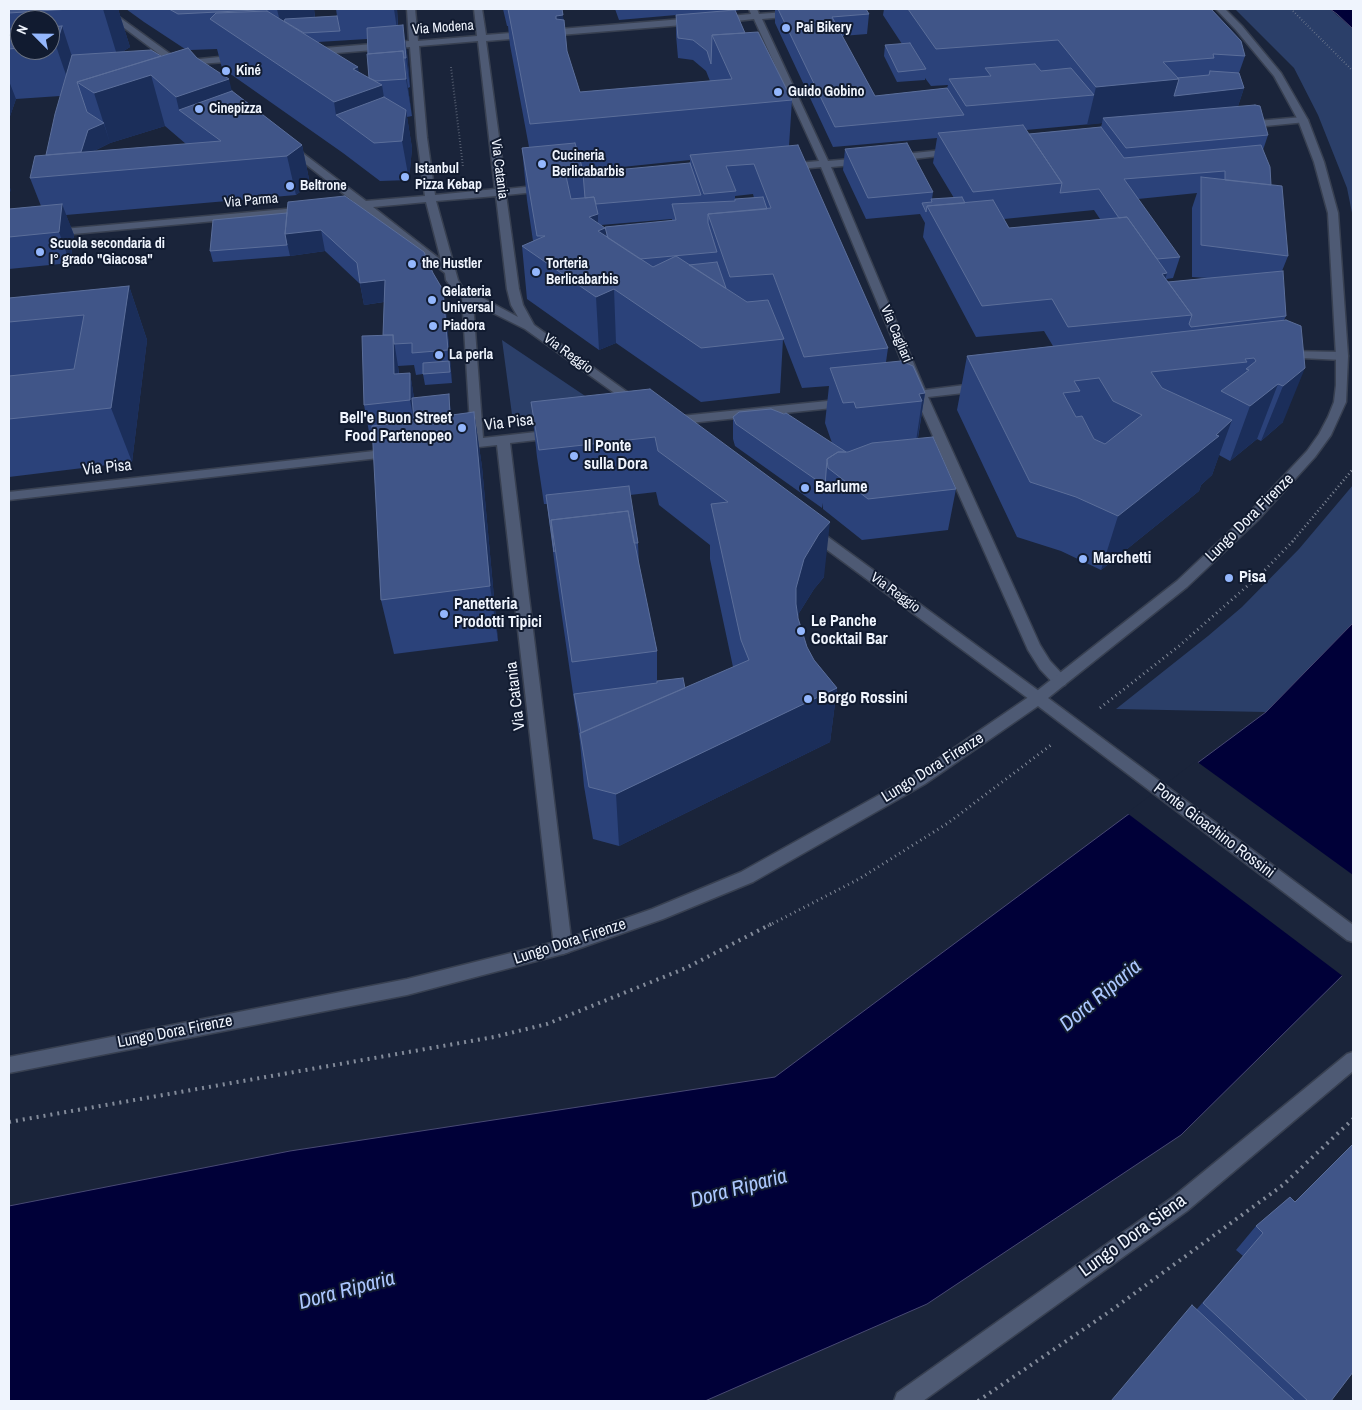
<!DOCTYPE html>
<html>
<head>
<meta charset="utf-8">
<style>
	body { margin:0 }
	#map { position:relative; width:1362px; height:1410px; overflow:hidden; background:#1a243a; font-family:"Archivo Narrow",sans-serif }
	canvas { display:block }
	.frame { position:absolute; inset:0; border:10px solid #eff4fd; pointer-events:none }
	.north { position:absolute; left:10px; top:10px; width:50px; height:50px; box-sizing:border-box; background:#111b30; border:1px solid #6a7282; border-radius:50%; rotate:293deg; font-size:14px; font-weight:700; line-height:20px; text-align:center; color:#eff4fd }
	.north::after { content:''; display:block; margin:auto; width:18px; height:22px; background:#94b7fd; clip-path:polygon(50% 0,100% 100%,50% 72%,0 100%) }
</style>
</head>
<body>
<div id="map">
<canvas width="1362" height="1410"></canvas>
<div class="frame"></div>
<div class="north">N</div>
</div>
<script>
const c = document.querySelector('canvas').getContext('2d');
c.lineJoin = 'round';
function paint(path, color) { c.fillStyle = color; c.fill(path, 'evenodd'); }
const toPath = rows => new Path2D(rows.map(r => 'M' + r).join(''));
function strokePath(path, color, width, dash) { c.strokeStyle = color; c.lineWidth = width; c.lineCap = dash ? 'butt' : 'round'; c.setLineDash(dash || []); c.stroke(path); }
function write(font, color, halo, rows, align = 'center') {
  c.font = font + ' "Archivo Narrow",sans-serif'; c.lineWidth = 4; c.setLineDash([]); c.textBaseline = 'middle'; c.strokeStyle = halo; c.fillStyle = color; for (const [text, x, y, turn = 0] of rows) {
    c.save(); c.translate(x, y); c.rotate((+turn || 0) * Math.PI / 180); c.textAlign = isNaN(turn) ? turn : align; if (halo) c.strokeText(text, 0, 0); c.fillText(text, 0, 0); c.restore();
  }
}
const green = toPath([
	[1235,9,1330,9,1353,29,1353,218,1347,188,1318,115,1294,68],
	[502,340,606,410,513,422],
	[1353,485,1353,623,1266,712,1116,709,1208,636,1242,607,1299,549]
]);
const water = toPath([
	[1330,9,1353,9,1353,29,1337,14,1330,9],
	[1353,623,1353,965,1181,1135,927,1304,705,1401,9,1401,9,1206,290,1151,775,1077,1266,712,1353,623]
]);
const pier = toPath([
	[1196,761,1353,875,1353,968,1344,977,1127,813]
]);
const pathFar3 = toPath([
	[1291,9,1353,71],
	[451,67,463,167]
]);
const pathFar2 = toPath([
	[1292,542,1353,469]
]);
const pathFar1 = toPath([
	[1100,708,1179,646,1261,574,1293,541],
	[768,926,859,879,948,823,1051,745]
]);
const path = toPath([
	[9,1122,494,1037,547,1024,686,968,771,924],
	[978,1401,1109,1312,1283,1185,1353,1119]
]);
const street = toPath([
	[99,9,108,9,180,61,239,55,243,58,239,61,185,65,185,69,179,69,99,9],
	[407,9,415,9,418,41,477,36,474,9,482,9,486,35,695,18,699,21,695,24,486,41,506,189,545,185,550,188,545,191,506,195,519,289,523,305,534,325,644,404,642,407,634,407,525,329,473,303,483,438,554,430,560,434,554,438,510,443,572,947,569,952,563,954,557,952,554,947,497,445,460,449,454,445,456,442,471,440,462,296,454,291,446,280,445,273,361,208,334,209,333,207,334,205,354,202,284,147,289,144,292,145,366,201,425,196,417,138,410,47,312,55,308,52,312,49,409,41,407,9],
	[478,41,495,189,435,195,427,138,419,46,478,41],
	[496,196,507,289,511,305,518,317,462,287,458,280,436,201,496,196],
	[426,202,441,260,373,207,426,202],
	[749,9,757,9,759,14,798,11,799,13,795,16,762,19,828,161,863,158,868,161,863,164,831,167,925,390,981,383,987,387,981,391,928,397,1040,645,1050,661,1065,677,1067,681,1065,685,1060,686,1055,685,1040,669,1028,650,916,398,905,400,899,396,901,393,914,391,821,167,787,170,782,167,787,164,819,161,754,19,718,23,714,20,718,17,751,14,749,9],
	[1303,117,1308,120,1306,122,1245,128,1240,125,1245,122,1303,117],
	[953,149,956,150,956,154,894,161,889,158,894,155,953,149],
	[308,207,312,208,313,210,312,212,52,236,47,233,52,230,308,207],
	[1285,351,1342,352,1348,356,1342,360,1281,357,1279,355,1285,351],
	[847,399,851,400,853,403,851,406,671,425,665,421,671,417,847,399],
	[392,449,398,453,396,456,9,500,9,492,392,449],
	[812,527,817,529,1043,694,1045,698,1043,702,1038,704,1033,702,807,535,805,532,807,529,812,527]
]);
const secondary = toPath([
	[1216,9,1225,9,1242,26,1281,73,1308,120,1324,162,1338,213,1348,356,1346,402,1331,435,1315,457,1258,520,1187,587,1048,698,1353,925,1353,942,1347,940,1038,706,925,784,753,882,663,919,563,954,407,995,9,1073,9,1057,407,979,563,940,652,909,741,872,913,776,1033,694,1177,581,1248,514,1307,451,1319,434,1328,417,1334,402,1336,385,1336,356,1328,213,1314,162,1298,120,1274,76,1236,30,1216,9],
	[1353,1052,1353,1071,1187,1211,923,1401,894,1401,897,1393,1173,1197,1347,1054,1353,1052]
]);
const wall = toPath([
	[9,9,118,9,130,47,122,52,161,56,185,49,144,22,126,9,314,9,315,17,337,16,336,9,397,9,398,25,407,53,410,87,408,88,412,116,407,117,412,148,409,180,380,181,343,153,222,68,217,49,190,50,197,58,232,91,302,145,310,184,296,195,66,215,74,235,70,263,9,269,9,209,41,206,30,178,46,155,60,96,16,99,9,119],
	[20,20,50,20,50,50,20,50],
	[367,39,369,78,359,72,318,42],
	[165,126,186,144,94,151,110,143],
	[503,9,562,9,567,51,580,92,710,81,706,71,693,60,678,58,676,35,676,15,619,20,615,9,740,9,740,10,735,11,745,33,792,100,789,146,888,348,886,362,925,393,918,438,956,489,948,530,862,540,823,509,823,503,822,508,735,446,733,439,733,417,832,443,825,423,829,386,802,388,783,339,780,393,701,402,616,343,599,350,527,299,522,246,533,241,527,200,522,148,529,147,510,45,508,26,507,26],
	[690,160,690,164,583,173,583,171],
	[753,194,754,198,735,199,735,196],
	[672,219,672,221,605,227,606,236,601,225],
	[775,9,866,9,869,14,867,34,842,36,875,96,947,88,948,85,931,86,925,78,925,80,897,82,884,56,885,45,902,44,883,15,884,9,1211,9,1245,56,1239,73,1244,88,1238,106,1268,135,1263,150,1288,256,1282,271,1286,316,1284,320,1283,422,1261,441,1257,439,1230,461,1219,455,1212,475,1201,485,1199,491,1101,570,1061,551,1017,537,957,410,967,356,1053,346,1044,331,976,337,923,237,925,223,920,214,866,219,843,170,845,149,933,192,932,199,954,198,933,163,937,138,833,147,775,23],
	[1102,123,1101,127,1029,134,1026,130],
	[1197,193,1192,208,1192,277,1207,278,1169,282,1166,279,1173,278,1180,257,1138,199],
	[1094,210,1100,219,1009,228,1004,219],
	[288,202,446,311,452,383,425,385,423,374,416,375,414,365,398,366,399,374,410,373,414,398,450,405,451,415,474,412,482,467,498,641,394,654,381,600,373,436,370,437,364,405,383,335,384,302,364,305,360,284,325,251,290,256,213,262,210,251,287,213],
	[129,286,147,340,132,462,9,477,9,298],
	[650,389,824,577,814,589,799,613,798,619,807,647,814,660,837,688,830,742,619,846,593,839,584,786,580,742,556,575,547,504,544,504,537,457,531,402],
	[656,492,659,505,710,545,710,559,733,667,685,688,657,681,657,651,639,565,638,543,630,495],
	[1290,1197,1331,1401,1111,1401,1197,1309,1243,1256,1236,1250,1256,1226]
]);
const shadedWall = toPath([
	[103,9,118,9,130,47,117,55],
	[277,9,314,9,315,19,283,35],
	[394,9,397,9,398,36],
	[563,15,566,63,556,16],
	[403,25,407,53,410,87,406,58],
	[62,26,78,75,73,95,56,46],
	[403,51,408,88,412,116,406,79],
	[358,67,362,92,382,85,390,135,336,115,334,102,353,69],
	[151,75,165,126,110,143,94,93],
	[229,79,241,129,179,110,176,97],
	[1179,79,1168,116,1103,118,1102,123,1087,125,1096,87],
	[9,81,16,99,9,119],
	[1244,88,1237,109,1168,116,1174,96],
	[406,110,412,148,409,180,402,141],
	[104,123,110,143,94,151,90,169,80,157,88,130],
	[302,145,310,184,296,195,287,156],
	[9,185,11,190,9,195],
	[62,204,74,235,70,263,59,232],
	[598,214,598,231,605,228,607,281,589,217],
	[321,230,325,251,290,256,285,234],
	[1167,273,1163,288,1162,274],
	[385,280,389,301,364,305,360,283],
	[129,286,147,340,132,462,111,408],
	[614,289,616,343,599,350,596,297],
	[443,290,446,311,452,383,448,350],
	[393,335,398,366,400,401,394,374],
	[1305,368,1283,422,1261,441,1283,386],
	[410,373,415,405,414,421,410,400],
	[1278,384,1257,439,1230,461,1250,406],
	[925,393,916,448,915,448,922,401,919,394],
	[474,412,482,467,498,641,490,586],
	[1232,420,1212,475,1201,485,1199,491,1101,570,1118,516,1216,435],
	[830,522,824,577,814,589,799,613,791,643,796,588,804,559,819,534],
	[837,688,830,742,619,846,616,794]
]);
const building = toPath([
	[9,9,70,9,9,13,9,9],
	[169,9,277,9,178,14,169,9],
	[508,9,562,9,563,15,556,16,556,19,564,20,567,51,580,92,732,79,712,35,758,32,792,100,586,119,530,124,508,9],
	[778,9,866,9,869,14,832,17,875,96,947,88,964,115,835,127,778,9],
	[908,9,1211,9,1241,41,1245,56,1213,54,1214,58,1163,62,1179,79,1096,87,1058,40,936,49,908,9],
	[735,10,745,33,712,35,711,64,707,51,693,40,678,38,676,15,735,10],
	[267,11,358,67,353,69,382,85,334,102,210,19,216,13,267,11],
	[337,16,340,31,304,33,284,21,285,19,337,16],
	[403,25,406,58,404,58,403,51,368,54,367,28,403,25],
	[62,26,56,46,50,46,50,27,62,26],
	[9,29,20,29,20,48,9,49,9,29],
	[910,43,926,69,898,72,885,45,910,43],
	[188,48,197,58,229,79,176,97,151,75,94,93,77,82,188,48],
	[151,50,161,56,77,82,87,112,104,123,88,130,81,152,46,155,55,114,72,55,151,50],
	[403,51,406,79,376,81,369,78,367,54,403,51],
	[1035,64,1041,71,1071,68,1094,95,966,106,949,79,991,76,985,68,1035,64],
	[1210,71,1239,73,1244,88,1174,96,1179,79,1177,78,1209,75,1210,71],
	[232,91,302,145,287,156,30,178,35,156,221,141,179,110,232,91],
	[384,97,406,110,402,141,374,143,336,115,384,97],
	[1255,105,1260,106,1268,135,1126,148,1103,118,1255,105],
	[1023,125,1062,183,973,192,938,133,1023,125],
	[1101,127,1124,158,1261,145,1270,167,1271,185,1225,180,1225,171,1124,179,1180,257,1157,259,1127,217,1119,218,1099,189,1060,193,1062,183,1029,134,1101,127],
	[575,143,584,174,566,176,571,199,594,197,598,214,589,217,605,228,598,231,653,267,676,256,747,302,768,300,784,339,701,348,614,289,596,297,522,246,545,236,537,236,522,148,575,143],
	[907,143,933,192,868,198,845,149,907,143],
	[798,145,888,348,804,357,773,274,730,277,708,214,771,208,754,164,726,166,736,191,704,194,690,155,798,145],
	[690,163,701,195,596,204,594,197,585,198,583,173,690,163],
	[1201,177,1282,186,1288,256,1201,245,1201,177],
	[345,196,424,252,433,273,443,290,448,350,412,353,412,343,394,344,393,335,383,335,385,280,360,283,357,263,321,230,285,234,288,202,345,196],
	[763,197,767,209,708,214,708,223,717,252,640,259,608,238,605,227,676,220,672,204,735,201,735,199,763,197],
	[962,197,965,203,927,206,926,212,922,203,932,202,931,199,962,197],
	[993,200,1009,228,1127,217,1167,273,1162,274,1192,315,1068,327,1052,299,982,306,927,206,993,200],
	[62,204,59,232,9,237,9,209,62,204],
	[287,213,285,234,287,245,210,251,213,220,287,213],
	[717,262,726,288,725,288,689,265,717,262],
	[1283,271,1286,316,1191,327,1189,324,1192,315,1168,282,1283,271],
	[129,286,111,408,9,419,9,376,74,369,84,315,9,322,9,298,129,286],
	[1286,320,1301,326,1305,368,1283,386,1278,384,1250,406,1221,391,1249,370,1246,369,1256,361,1254,358,1245,359,1247,362,1151,372,1162,388,1232,420,1216,435,1219,436,1118,516,1076,497,1030,482,967,356,1286,320],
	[1099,378,1113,401,1142,415,1105,444,1094,439,1082,416,1076,417,1063,393,1080,391,1074,381,1099,378],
	[393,335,394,374,410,373,410,400,364,405,362,336,393,335],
	[449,361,450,372,423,374,423,363,449,361],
	[901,361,913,366,925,393,919,394,922,401,856,408,854,402,843,403,830,368,901,361],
	[650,389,830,522,819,534,804,559,796,588,796,604,798,618,807,647,814,660,837,688,616,794,589,787,580,733,749,660,741,640,711,504,728,502,658,451,655,437,539,450,531,402,650,389],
	[449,394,450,415,414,420,412,398,449,394],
	[771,409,784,414,786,413,846,452,838,452,827,459,825,486,736,424,733,417,739,412,771,409],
	[474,412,490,586,381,600,372,426,474,412],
	[933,437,956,489,868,499,828,468,827,459,838,452,848,452,872,443,933,437],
	[629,486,638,543,634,543,628,511,551,520,554,552,546,495,629,486],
	[628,511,657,651,572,662,551,520,628,511],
	[683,678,685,688,581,733,574,694,657,683,657,681,683,678],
	[1353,1144,1353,1372,1331,1401,1308,1401,1203,1303,1263,1233,1256,1226,1290,1197,1295,1202,1353,1144],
	[1192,1305,1295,1401,1111,1401,1192,1305]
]);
const markers = [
	[786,28,5,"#94b7fd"],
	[226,71,5,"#94b7fd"],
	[778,92,5,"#94b7fd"],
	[199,109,5,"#94b7fd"],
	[542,164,5,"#94b7fd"],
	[405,177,5,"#94b7fd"],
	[290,186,5,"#94b7fd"],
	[40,252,5,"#94b7fd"],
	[412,264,5,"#94b7fd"],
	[536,272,5,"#94b7fd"],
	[432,300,5,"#94b7fd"],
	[433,326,5,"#94b7fd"],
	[439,355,5,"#94b7fd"],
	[462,428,5,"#94b7fd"],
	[574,456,5,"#94b7fd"],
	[805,488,5,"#94b7fd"],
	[1083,559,5,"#94b7fd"],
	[1229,578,5,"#94b7fd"],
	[444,614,5,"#94b7fd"],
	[801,631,5,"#94b7fd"],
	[808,699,5,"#94b7fd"]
];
const farStreetnames = [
	["Via Modena",443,28,-4],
	["Via Catania",499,169,83],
	["Via Parma",251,201,-5],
	["Via Cagliari",896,334,67],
	["Via Reggio",568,354,36],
	["Via Reggio",895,593,36]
];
const farPoinames = [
	["Pai Bikery",796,28],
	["Kiné",236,71],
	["Guido Gobino",788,92],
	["Cinepizza",209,109],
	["Cucineria",552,156],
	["Berlicabarbis",552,172],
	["Istanbul",415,169],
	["Pizza Kebap",415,185],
	["Beltrone",300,186],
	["Scuola secondaria di",50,244],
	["I° grado \"Giacosa\"",50,260],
	["the Hustler",422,264],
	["Torteria",546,264],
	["Berlicabarbis",546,280],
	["Gelateria",442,292],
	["Universal",442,308],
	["Piadora",443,326],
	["La perla",449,355]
];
const poiNames = [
	["Bell'e Buon Street",452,419,"right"],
	["Food Partenopeo",452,437,"right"],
	["Il Ponte",584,447],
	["sulla Dora",584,465],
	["Barlume",815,488],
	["Marchetti",1093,559],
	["Pisa",1239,578],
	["Panetteria",454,605],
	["Prodotti Tipici",454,623],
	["Le Panche",811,622],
	["Cocktail Bar",811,640],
	["Borgo Rossini",818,699]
];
const streetNames = [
	["Via Pisa",509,423,-7],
	["Via Pisa",107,468,-6],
	["Lungo Dora Firenze",1250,518,-45],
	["Via Catania",516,696,-97],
	["Lungo Dora Firenze",933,768,-32],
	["Ponte Gioachino Rossini",1214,831,37],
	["Lungo Dora Firenze",570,942,-18],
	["Lungo Dora Firenze",175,1032,-11]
];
const nearStreetnames = [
	["Lungo Dora Siena",1133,1236,-36]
];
const nearWaternames = [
	["Dora Riparia",1101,996,-40],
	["Dora Riparia",739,1189,-15],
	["Dora Riparia",347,1291,-15]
];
paint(green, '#2b3f69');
paint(water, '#000038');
strokePath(water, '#484973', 1);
paint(pier, '#1a243a');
strokePath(street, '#384051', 3);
strokePath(secondary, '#384051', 3);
strokePath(pathFar3, '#838b9a', 2, [0.5, 2.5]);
strokePath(pathFar2, '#838b9a', 2.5, [1, 3]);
strokePath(pathFar1, '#838b9a', 3, [1, 4]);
strokePath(path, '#838b9a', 4, [2, 5]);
paint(street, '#4e5a74');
paint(secondary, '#4e5a74');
paint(wall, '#2b427a');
paint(shadedWall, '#1b2e5a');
paint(building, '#405588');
strokePath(building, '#5b6e9a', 1);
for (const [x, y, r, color] of markers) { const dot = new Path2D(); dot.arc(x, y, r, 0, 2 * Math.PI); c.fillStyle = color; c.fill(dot); strokePath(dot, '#111b30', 2); }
write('14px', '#eff4fd', '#111b30', farStreetnames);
write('bold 14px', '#eff4fd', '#111b30', farPoinames, 'left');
write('bold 16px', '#eff4fd', '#111b30', poiNames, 'left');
write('16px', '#eff4fd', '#111b30', streetNames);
write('19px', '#eff4fd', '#111b30', nearStreetnames);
write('italic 21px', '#adc8ff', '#111b30', nearWaternames);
</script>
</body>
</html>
